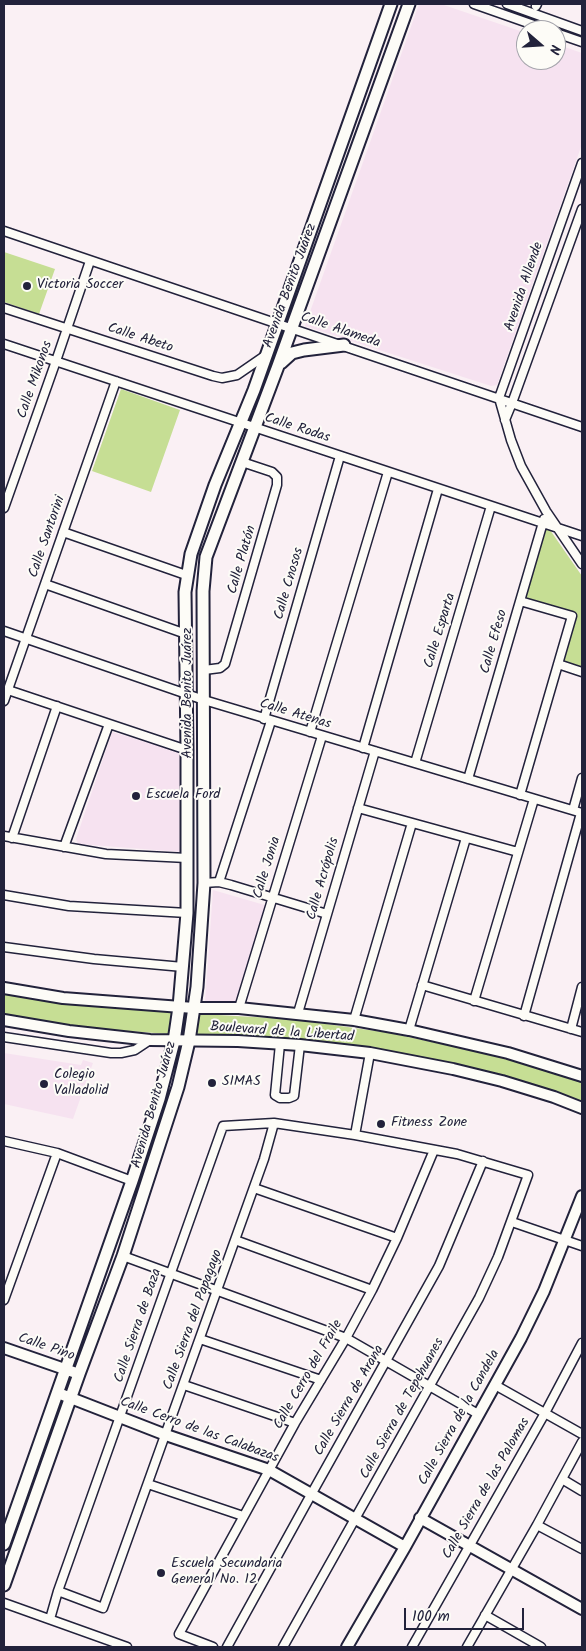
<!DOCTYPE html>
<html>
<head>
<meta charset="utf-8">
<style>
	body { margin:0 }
	#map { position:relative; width:586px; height:1651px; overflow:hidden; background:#faf0f4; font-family:Kalam,sans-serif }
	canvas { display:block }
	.frame { position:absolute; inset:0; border:5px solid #22223b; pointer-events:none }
	.north { position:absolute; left:516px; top:20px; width:50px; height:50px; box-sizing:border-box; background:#fdfcf7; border:1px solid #a5a5ac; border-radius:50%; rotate:109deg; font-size:14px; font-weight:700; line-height:20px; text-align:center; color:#22223b }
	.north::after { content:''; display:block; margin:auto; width:18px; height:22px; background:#22223b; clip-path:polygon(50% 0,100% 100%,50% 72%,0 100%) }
	.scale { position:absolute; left:404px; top:1608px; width:120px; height:22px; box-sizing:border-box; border:2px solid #22223b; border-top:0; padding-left:6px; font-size:15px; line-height:18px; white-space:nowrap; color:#22223b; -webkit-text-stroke:4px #fdfcf7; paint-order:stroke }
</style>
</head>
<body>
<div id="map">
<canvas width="586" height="1651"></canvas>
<div class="frame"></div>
<div class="north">N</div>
<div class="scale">100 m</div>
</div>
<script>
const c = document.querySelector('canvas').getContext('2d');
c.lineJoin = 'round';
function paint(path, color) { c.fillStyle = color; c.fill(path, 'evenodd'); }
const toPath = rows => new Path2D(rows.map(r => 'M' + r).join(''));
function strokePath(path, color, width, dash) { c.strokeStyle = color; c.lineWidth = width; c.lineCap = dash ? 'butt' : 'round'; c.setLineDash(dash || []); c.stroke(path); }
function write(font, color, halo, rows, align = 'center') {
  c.font = font + ' Kalam,sans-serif'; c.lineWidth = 4; c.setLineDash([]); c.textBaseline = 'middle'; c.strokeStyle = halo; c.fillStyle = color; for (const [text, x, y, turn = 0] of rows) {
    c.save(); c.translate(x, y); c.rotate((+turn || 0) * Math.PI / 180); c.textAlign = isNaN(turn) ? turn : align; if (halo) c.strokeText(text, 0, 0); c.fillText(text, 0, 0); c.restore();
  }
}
const built = toPath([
	[419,4,441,4,526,33,526,60,556,60,556,44,582,53,582,144,497,385,491,386,305,326],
	[112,732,183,753,182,852,78,844,76,839],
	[213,890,268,906,238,1001,205,1002],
	[4,1053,81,1065,83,1060,93,1063,73,1119,4,1104]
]);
const green = toPath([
	[4,252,55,269,39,314,4,302],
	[121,389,180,410,151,492,92,471],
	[544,526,550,530,582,576,582,672,556,665,570,613,522,598],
	[4,993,54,1001,96,1006,172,1012,168,1034,88,1028,4,1016],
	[199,1014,291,1019,390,1033,539,1065,582,1080,582,1102,533,1085,398,1054,317,1041,247,1036,196,1034]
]);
const street = toPath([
	[474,4,548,30],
	[507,4,582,31],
	[536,6,537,4],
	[556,33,582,42],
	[582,163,499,398,511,440,521,466,546,511,582,564],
	[4,231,582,427],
	[4,308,213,376,222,378,237,375,266,355],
	[4,344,582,536],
	[505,420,512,403,582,209],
	[4,508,56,361,90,261],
	[63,532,186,575],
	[45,584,186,634],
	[520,601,572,616,520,795],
	[4,631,204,700,582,813],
	[558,664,582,672],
	[204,670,220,668,225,664,277,485,277,477,272,472,242,462],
	[8,690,187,750],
	[4,701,116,381],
	[264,719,340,456],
	[310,732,388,472],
	[363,748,438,489],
	[415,763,491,506],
	[468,779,544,519],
	[358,808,518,852],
	[573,810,582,778],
	[4,836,106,854,187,858],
	[12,838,57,706],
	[64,847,109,724],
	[219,882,271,721],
	[204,883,219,882,231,885,327,914],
	[4,895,69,906,187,913],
	[4,947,94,959,183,967],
	[422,985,582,1032],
	[474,1001,534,799],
	[239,1008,322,736],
	[298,1013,375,751],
	[524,1016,581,813],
	[354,1020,412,823],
	[571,1029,582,987],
	[409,1030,466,838],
	[4,1037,111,1053,121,1053,135,1050,150,1040],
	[280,1044,275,1095,280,1098,289,1098,294,1096,300,1045],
	[355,1135,370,1053],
	[4,1141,57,1153,132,1181],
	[254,1188,397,1238],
	[512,1222,582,1246],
	[235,1240,372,1290],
	[123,1256,346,1338,478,1414],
	[4,1300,57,1153],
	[200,1339,321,1380],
	[184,1385,295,1423],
	[495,1385,582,1434],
	[562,1479,582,1491],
	[148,1484,243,1516],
	[537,1525,582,1549],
	[58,1591,103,1608,264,1159,274,1123],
	[4,1603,127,1647],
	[485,1615,541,1647],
	[50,1619,58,1591,223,1126,274,1123,355,1135,457,1154,528,1175,498,1257,479,1298,283,1647],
	[213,1647,179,1634,295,1423,346,1338,372,1290,397,1238,434,1150],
	[227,1647,312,1493,439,1266,483,1161],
	[412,1647,545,1413,582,1343],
	[467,1647,537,1525,582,1442]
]);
const secondary = toPath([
	[4,988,63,998,194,1008,239,1008,354,1020,409,1030,508,1053,582,1076],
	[4,1020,69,1031,150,1040,238,1041,300,1045,370,1053,453,1069,502,1081,554,1097,582,1108],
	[4,1348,79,1374],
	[58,1393,166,1435,269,1470,405,1547],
	[420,1518,582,1609],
	[347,1647,405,1547,521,1338,544,1291,582,1196]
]);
const primary = toPath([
	[281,363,292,353,304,350,344,345],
	[4,1544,132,1181,159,1099,174,1041,179,1007,187,913,187,750,185,592,191,554,215,485,254,390,391,4],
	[4,1585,79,1374,123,1256,178,1087,189,1041,197,987,204,883,203,591,206,557,278,366,409,4]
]);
const markers = [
	[27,286,5,"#22223b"],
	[136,796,5,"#22223b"],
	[212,1083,5,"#22223b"],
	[44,1084,5,"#22223b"],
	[381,1124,5,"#22223b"],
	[161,1573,5,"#22223b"]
];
const poiNames = [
	["Victoria Soccer",37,286],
	["Escuela Ford",146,796],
	["Colegio",54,1076],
	["Valladolid",54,1092],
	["SIMAS",222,1083],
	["Fitness Zone",391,1124],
	["Escuela Secundaria",171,1565],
	["General No. 12",171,1581]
];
const streetNames = [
	["Avenida Benito Juárez",291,286,-70],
	["Avenida Allende",525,287,-71],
	["Calle Alameda",340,331,19],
	["Calle Abeto",140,339,18],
	["Calle Mikonos",36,380,-71],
	["Calle Rodas",297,429,18],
	["Calle Santorini",48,537,-71],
	["Calle Platón",243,560,-74],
	["Calle Cnosos",290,584,-74],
	["Calle Esparta",441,631,-73],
	["Calle Efeso",495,642,-74],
	["Avenida Benito Juárez",189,693,-90],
	["Calle Atenas",295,715,17],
	["Calle Jonia",268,868,-73],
	["Calle Acrópolis",324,879,-74],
	["Boulevard de la Libertad",282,1033,4],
	["Avenida Benito Juárez",155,1105,-74],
	["Calle Sierra del Papagayo",194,1320,-70],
	["Calle Sierra de Baza",139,1326,-71],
	["Calle Pino",46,1348,19],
	["Calle Cerro del Fraile",309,1375,-60],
	["Calle Sierra de Arana",350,1401,-60],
	["Calle Sierra de Tepehuanes",403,1409,-61],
	["Calle Sierra de la Candela",460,1418,-61],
	["Calle Cerro de las Calabazas",199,1431,20],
	["Calle Sierra de las Palomas",487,1489,-60]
];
paint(built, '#f6e2f0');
paint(green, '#c6de94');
strokePath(street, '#22223b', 11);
strokePath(secondary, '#22223b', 14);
strokePath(primary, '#22223b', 15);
strokePath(street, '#fdfcf7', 8);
strokePath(secondary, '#fdfcf7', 10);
strokePath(primary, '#fdfcf7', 11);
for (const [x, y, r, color] of markers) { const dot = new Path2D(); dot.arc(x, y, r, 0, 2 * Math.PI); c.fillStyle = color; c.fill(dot); strokePath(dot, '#fdfcf7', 2); }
write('14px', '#22223b', '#fdfcf7', poiNames, 'left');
write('14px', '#22223b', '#fdfcf7', streetNames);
</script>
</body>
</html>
